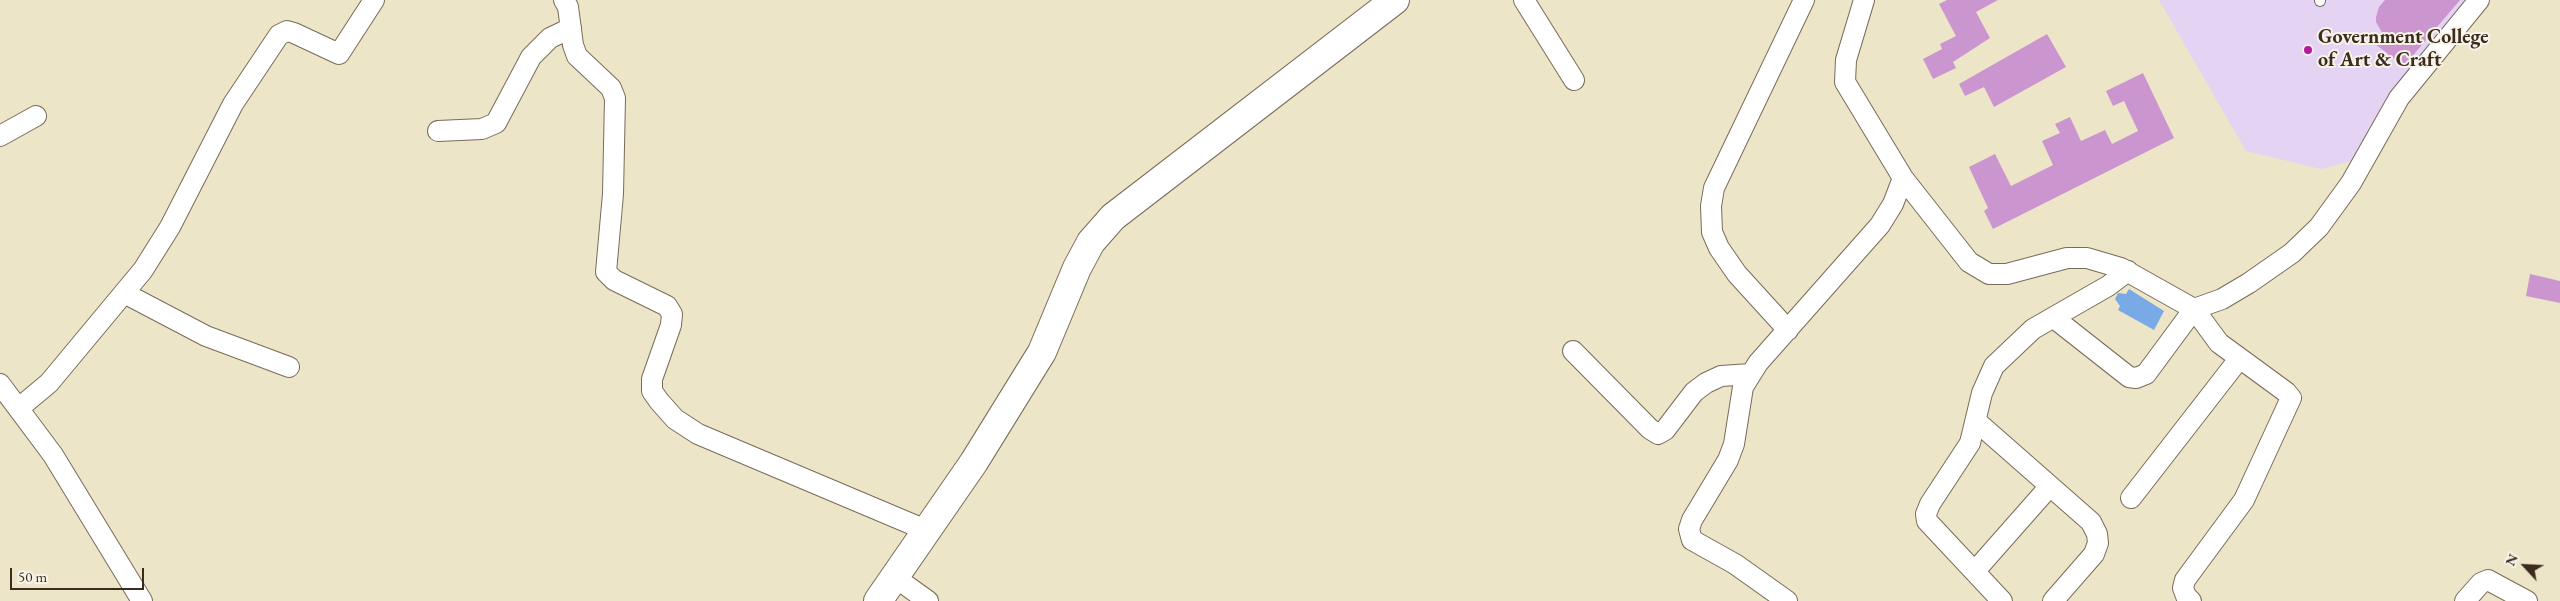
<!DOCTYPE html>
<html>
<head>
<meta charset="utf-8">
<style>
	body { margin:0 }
	#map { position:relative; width:2560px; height:601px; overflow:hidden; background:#ede5c8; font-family:"EB Garamond",serif }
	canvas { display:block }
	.north { position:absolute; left:2500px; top:541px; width:50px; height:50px; -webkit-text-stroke:4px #f7f3e8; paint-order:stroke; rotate:295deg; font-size:14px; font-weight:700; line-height:20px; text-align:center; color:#3b2a1e }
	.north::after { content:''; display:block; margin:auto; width:18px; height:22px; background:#3b2a1e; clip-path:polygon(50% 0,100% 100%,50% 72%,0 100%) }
	.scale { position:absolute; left:10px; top:568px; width:134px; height:22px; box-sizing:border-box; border:2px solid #3b2a1e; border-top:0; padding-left:6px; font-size:15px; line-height:18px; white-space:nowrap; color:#3b2a1e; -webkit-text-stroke:4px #f7f3e8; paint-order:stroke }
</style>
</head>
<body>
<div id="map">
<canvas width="2560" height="601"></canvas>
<div class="north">N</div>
<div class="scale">50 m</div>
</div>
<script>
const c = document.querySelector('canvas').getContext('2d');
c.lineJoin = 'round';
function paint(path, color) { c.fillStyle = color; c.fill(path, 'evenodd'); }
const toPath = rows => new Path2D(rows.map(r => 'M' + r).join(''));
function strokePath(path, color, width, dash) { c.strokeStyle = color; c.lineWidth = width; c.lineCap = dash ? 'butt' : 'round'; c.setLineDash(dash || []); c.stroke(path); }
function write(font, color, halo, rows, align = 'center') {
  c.font = font + ' "EB Garamond",serif'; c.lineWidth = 4; c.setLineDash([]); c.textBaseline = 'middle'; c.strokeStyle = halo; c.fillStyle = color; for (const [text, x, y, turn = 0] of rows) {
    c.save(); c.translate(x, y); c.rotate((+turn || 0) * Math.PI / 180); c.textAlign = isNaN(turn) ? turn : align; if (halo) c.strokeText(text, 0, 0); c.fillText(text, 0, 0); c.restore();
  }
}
const built = toPath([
	[2159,0,2467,0,2389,100,2352,161,2321,169,2246,151]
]);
const water = toPath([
	[2129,289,2164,311,2154,330,2118,310,2120,306,2115,299,2118,293,2126,294]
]);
const building = toPath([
	[1947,0,1998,0,1976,12,1990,38,1953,62,1956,68,1933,79,1923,59,1942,49,1940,44,1956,36,1939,4],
	[2385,0,2460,0,2404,66,2375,44,2383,34,2376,22,2376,17,2379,7],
	[2047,34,2066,67,1994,107,1984,87,1965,96,1959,84],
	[2143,73,2174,138,1993,229,1984,211,1988,208,1969,167,1995,154,2011,186,2053,165,2042,141,2060,133,2055,124,2070,117,2081,141,2105,130,2112,144,2138,131,2124,101,2113,106,2106,91],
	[2530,274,2560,281,2560,303,2526,296]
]);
const lane = toPath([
	[2320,1,2320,0]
]);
const street = toPath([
	[564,0,568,7,573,45,577,56,611,88,615,98,613,194,606,272,614,280,667,306,672,314,671,325,652,379,652,391,659,401,675,419,698,434,928,531],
	[1524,0,1574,80],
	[1864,0,1846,60,1845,82,1903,178,1969,262,1989,274,2007,274,2067,258,2087,258,2121,268,2194,309,2222,299,2249,283,2292,253,2319,227,2351,183,2399,98,2479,0],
	[438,131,482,129,496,123,531,57,550,38,571,28],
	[0,136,36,116],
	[124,293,206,336,289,367],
	[2054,318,2129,377,2136,378,2146,374,2194,309,2219,343,2286,392,2291,398,2244,500,2185,580,2183,588,2186,596,2191,601],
	[1788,330,1737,274,1719,248,1712,232,1711,206,1714,188,1804,0],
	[1573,351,1650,429,1658,434,1665,430,1694,392,1706,383,1721,376,1751,374],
	[0,384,53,455,142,601],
	[19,408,49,383,143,270,170,227,233,104,279,35,287,31,294,33,339,54,374,0],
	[1976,421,2091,522,2097,534,2098,543,2094,554,2053,601],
	[2131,498,2239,359],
	[1975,571,2050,486],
	[896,578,928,601],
	[1787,601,1735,564,1692,540,1689,529,1692,520,1728,460,1734,444,1743,387,1758,363,1880,225,1893,204,1903,178],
	[2002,601,1927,521,1926,514,1930,504,1970,443,1982,393,1994,366,2033,329,2108,286,2128,271],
	[2465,601,2481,583,2488,580,2527,601]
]);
const secondary = toPath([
	[878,601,974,462,1042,352,1077,268,1091,242,1113,217,1395,0]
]);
const markers = [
	[2308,50,5,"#b5179e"]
];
const poiNames = [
	["Government College",2318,38],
	["of Art & Craft",2318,61]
];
paint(built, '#e4d3f2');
paint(water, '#7aaae5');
paint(building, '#cb96cf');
strokePath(lane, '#796b5a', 12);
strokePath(street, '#796b5a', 22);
strokePath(secondary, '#796b5a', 30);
strokePath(lane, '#fff', 10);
strokePath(street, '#fff', 20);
strokePath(secondary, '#fff', 28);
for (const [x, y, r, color] of markers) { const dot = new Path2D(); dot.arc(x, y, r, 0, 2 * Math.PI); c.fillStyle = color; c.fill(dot); strokePath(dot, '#f7f3e8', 2); }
write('bold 20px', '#3b2a1e', '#f7f3e8', poiNames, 'left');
</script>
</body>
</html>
